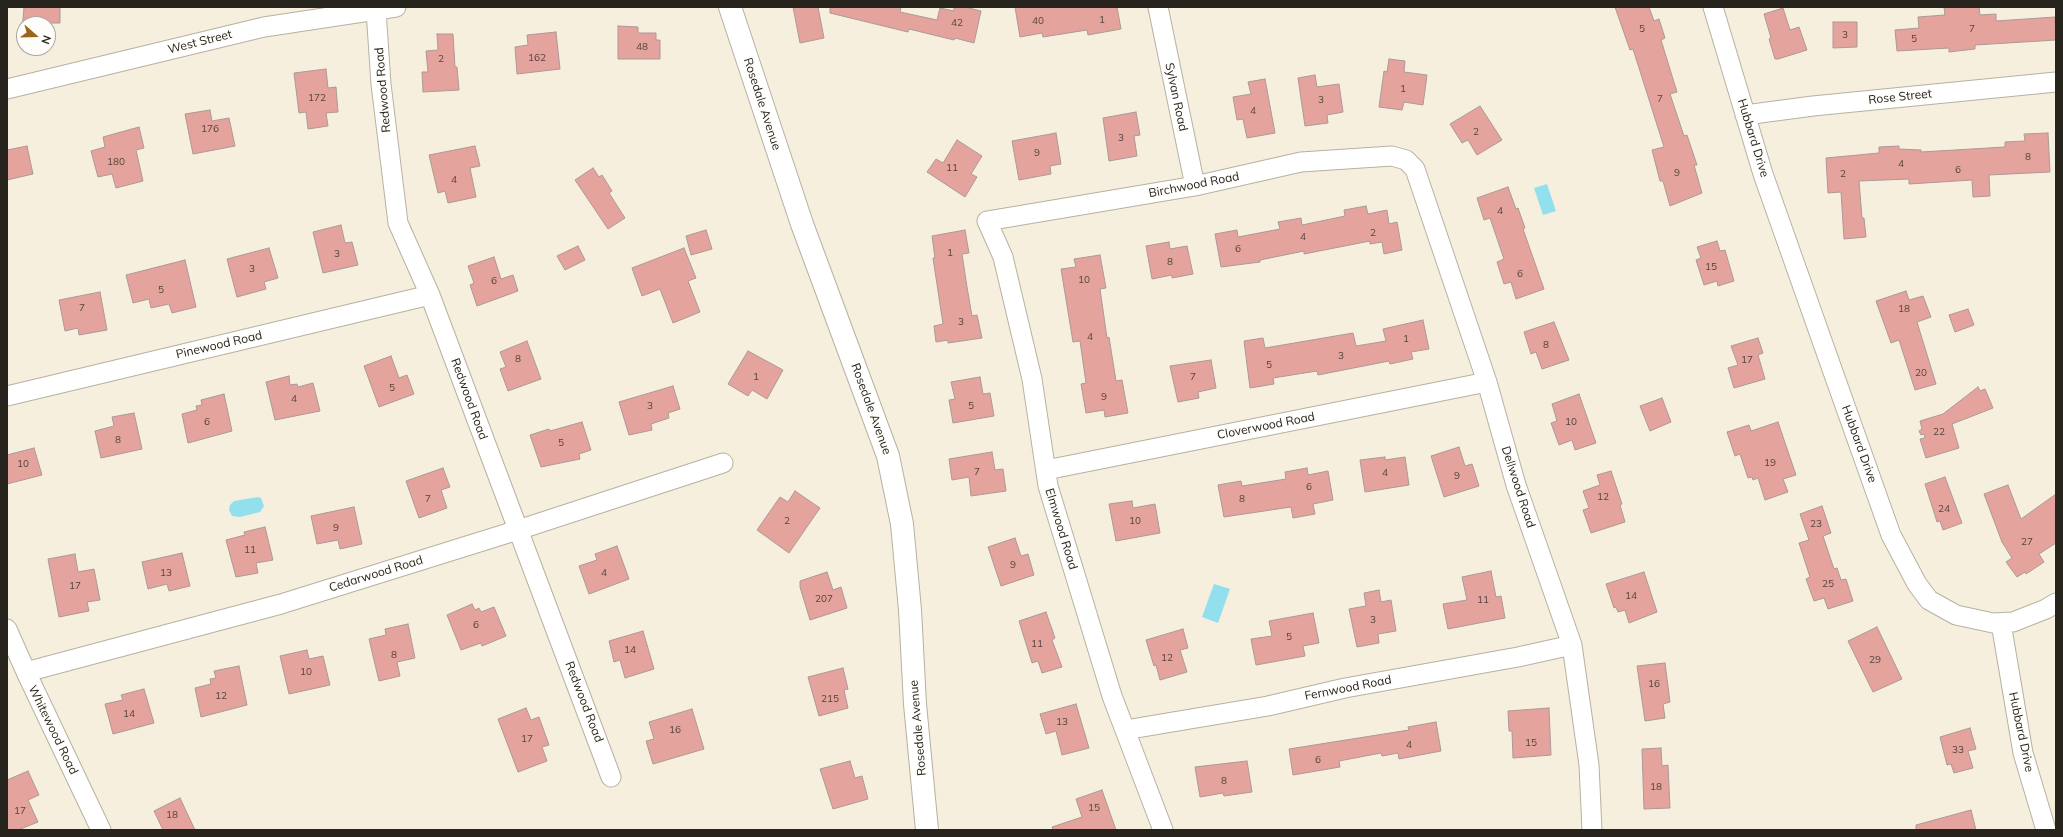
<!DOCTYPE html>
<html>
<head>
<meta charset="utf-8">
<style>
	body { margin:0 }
	#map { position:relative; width:2063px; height:837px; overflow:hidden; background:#f6efde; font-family:Mulish,sans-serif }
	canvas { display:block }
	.frame { position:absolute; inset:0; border:8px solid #27241e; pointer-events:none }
	.north { position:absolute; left:16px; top:16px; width:40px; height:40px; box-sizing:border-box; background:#fefdf9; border:1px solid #a8a6a1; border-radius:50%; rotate:110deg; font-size:11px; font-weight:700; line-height:16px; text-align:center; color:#27241e }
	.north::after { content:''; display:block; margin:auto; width:14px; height:18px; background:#98651a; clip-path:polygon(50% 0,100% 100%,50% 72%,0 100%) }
</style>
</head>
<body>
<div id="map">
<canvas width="2063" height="837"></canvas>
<div class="frame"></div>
<div class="north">N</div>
</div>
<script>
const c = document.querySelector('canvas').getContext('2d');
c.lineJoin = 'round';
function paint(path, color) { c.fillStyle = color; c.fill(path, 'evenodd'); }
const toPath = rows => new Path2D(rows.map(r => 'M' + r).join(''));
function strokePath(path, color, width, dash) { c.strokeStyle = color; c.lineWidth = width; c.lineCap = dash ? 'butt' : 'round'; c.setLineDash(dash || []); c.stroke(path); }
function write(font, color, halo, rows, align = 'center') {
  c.font = font + ' Mulish,sans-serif'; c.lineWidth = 3; c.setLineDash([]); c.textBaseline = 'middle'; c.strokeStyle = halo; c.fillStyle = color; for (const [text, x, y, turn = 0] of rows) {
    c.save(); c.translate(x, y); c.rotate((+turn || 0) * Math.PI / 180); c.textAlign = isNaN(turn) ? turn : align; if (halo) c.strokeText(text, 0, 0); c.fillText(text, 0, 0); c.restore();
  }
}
const water = toPath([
	[1547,184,1556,211,1543,215,1534,188],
	[258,497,261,498,264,506,260,512,240,517,232,516,229,510,230,505,234,501],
	[1214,584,1230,589,1218,623,1202,617]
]);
const building = toPath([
	[24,7,60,7,60,23,49,23,48,34,48,24,24,24,24,44,21,44,24,7],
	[793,7,818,7,824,38,800,43,793,7],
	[830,7,901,7,900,12,937,20,940,8,954,11,954,7,965,7,981,11,974,43,955,38,954,40,909,29,908,32,830,13,830,7],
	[1015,7,1117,7,1121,29,1088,35,1087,30,1043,37,1042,33,1020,37,1015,7],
	[1615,7,1649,7,1654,21,1659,19,1665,38,1661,40,1677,92,1670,94,1684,136,1687,135,1697,165,1694,165,1702,193,1670,206,1663,181,1660,181,1652,150,1664,147,1633,49,1630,50,1615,7],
	[1944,7,1979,7,1980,15,1996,14,1996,21,2055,17,2056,40,1975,45,1975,49,1949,52,1949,48,1897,51,1895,30,1919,28,1918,17,1945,15,1944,7],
	[1783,8,1790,30,1799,27,1807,50,1778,59,1775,59,1769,39,1771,38,1764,14,1783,8],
	[1833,22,1857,22,1857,47,1833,48,1833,22],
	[618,26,638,27,638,33,656,33,656,40,660,40,660,59,618,59,618,26],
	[556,32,560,69,517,74,515,47,528,45,527,35,556,32],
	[437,34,453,34,455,67,457,67,459,90,423,92,422,72,428,72,426,51,438,50,437,34],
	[1389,59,1405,61,1404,72,1427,75,1423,105,1404,102,1402,110,1379,107,1384,71,1387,72,1389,59],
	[326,69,328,88,336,87,338,112,326,113,328,126,308,129,306,112,299,113,294,73,326,69],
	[1315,75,1317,87,1339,84,1343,112,1327,115,1328,123,1305,126,1298,78,1315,75],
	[1265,79,1275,133,1247,138,1243,119,1237,120,1233,97,1251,94,1248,82,1265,79],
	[1480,106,1502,140,1477,155,1468,140,1462,143,1450,124,1480,106],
	[210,110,212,121,229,118,235,146,193,154,185,114,210,110],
	[1136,112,1140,135,1134,136,1137,156,1109,161,1103,118,1136,112],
	[139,127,144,148,136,150,143,181,116,188,112,174,98,177,91,151,105,147,103,137,139,127],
	[1056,133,1061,164,1050,166,1051,174,1019,180,1012,141,1056,133],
	[2048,133,2050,172,1989,175,1990,196,1973,197,1972,180,1909,184,1909,179,1859,181,1862,218,1864,218,1866,237,1844,239,1841,192,1828,193,1826,158,1879,153,1879,147,1899,146,1899,149,1921,150,1921,152,2005,147,2005,142,2025,141,2024,134,2048,133],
	[957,140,982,156,971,174,977,177,965,197,927,172,936,159,943,163,957,140],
	[27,146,33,174,7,180,7,150,27,146],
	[475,146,480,166,470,168,476,197,448,203,445,191,438,193,429,155,475,146],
	[593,168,599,177,602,175,612,191,609,193,625,218,608,229,575,180,593,168],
	[1508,187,1516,209,1518,208,1525,228,1523,229,1544,289,1516,299,1511,282,1504,284,1497,262,1504,259,1490,218,1484,220,1477,198,1508,187],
	[1366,206,1368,214,1387,210,1389,224,1397,222,1402,250,1384,254,1382,242,1370,244,1370,241,1304,254,1304,251,1260,260,1260,262,1221,267,1215,234,1237,230,1238,237,1280,229,1278,222,1301,218,1302,225,1345,216,1344,210,1366,206],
	[341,225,345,243,352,242,358,265,323,273,313,232,341,225],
	[706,230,712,249,691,255,686,236,706,230],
	[965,230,969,253,962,254,967,287,972,316,977,315,982,338,948,343,948,340,936,342,934,326,943,324,933,258,935,258,932,236,965,230],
	[1717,241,1720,251,1725,250,1734,281,1718,286,1717,281,1704,285,1696,260,1701,258,1697,247,1717,241],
	[1169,242,1170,249,1187,246,1193,274,1172,278,1172,275,1152,279,1146,246,1169,242],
	[578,246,585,260,565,270,557,256,578,246],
	[269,248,278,278,264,282,266,289,237,297,227,259,269,248],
	[684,248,696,278,688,281,700,312,673,323,660,289,642,296,632,268,684,248],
	[1100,255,1106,288,1100,289,1107,338,1109,337,1116,381,1122,380,1128,413,1105,417,1104,410,1086,413,1081,384,1086,383,1080,341,1073,342,1061,269,1076,267,1074,259,1100,255],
	[494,257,501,279,513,275,518,291,477,306,470,285,474,283,468,266,494,257],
	[185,260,196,307,172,313,169,304,151,308,149,299,133,303,126,275,185,260],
	[1906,291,1909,300,1923,296,1931,317,1917,322,1936,384,1915,390,1899,340,1891,343,1876,301,1906,291],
	[100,292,107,330,79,335,78,328,65,331,59,300,100,292],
	[1968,309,1974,325,1955,332,1949,315,1968,309],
	[1423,320,1429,349,1411,352,1413,359,1390,364,1389,361,1318,375,1317,371,1273,378,1274,384,1250,388,1244,341,1263,338,1265,348,1353,333,1356,346,1386,341,1383,329,1423,320],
	[1554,322,1569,360,1542,369,1536,352,1531,354,1524,332,1554,322],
	[1758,338,1763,353,1758,355,1765,379,1734,388,1728,368,1738,365,1731,346,1758,338],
	[527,341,541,379,508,391,500,369,506,367,500,352,527,341],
	[748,351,783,370,767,399,752,390,748,396,728,384,748,351],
	[391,356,399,378,407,375,414,394,379,407,364,366,391,356],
	[1211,360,1216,388,1198,392,1199,398,1178,402,1170,366,1211,360],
	[289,376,290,385,297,384,298,387,313,383,320,411,275,420,266,382,289,376],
	[980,377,983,394,990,393,994,416,953,423,949,400,955,399,951,382,980,377],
	[673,386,680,409,668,413,669,418,651,424,652,430,629,435,619,402,673,386],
	[1978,387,1980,391,1985,389,1993,408,1952,424,1959,448,1926,458,1920,439,1925,438,1924,434,1921,435,1919,431,1922,429,1920,421,1943,414,1978,387],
	[224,394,232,431,188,443,182,414,197,410,196,406,202,405,201,400,224,394],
	[1579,394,1596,443,1575,450,1572,440,1559,445,1551,423,1557,421,1552,404,1579,394],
	[1662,398,1671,422,1650,431,1640,406,1662,398],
	[134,413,142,449,101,458,95,431,114,426,112,417,134,413],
	[582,422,591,450,579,454,580,459,541,467,530,435,549,429,550,431,582,422],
	[1778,422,1796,475,1783,479,1788,492,1765,500,1758,478,1753,480,1752,477,1748,478,1740,454,1735,456,1727,432,1749,425,1751,431,1778,422],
	[1459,447,1465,466,1472,464,1479,486,1444,497,1431,456,1459,447],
	[34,448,42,475,7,484,7,455,34,448],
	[992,452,995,470,1003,469,1006,491,971,496,969,477,952,480,949,459,992,452],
	[1385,457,1385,460,1405,457,1409,485,1365,492,1360,460,1385,457],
	[443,468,450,487,441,490,447,508,419,518,406,481,443,468],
	[1307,468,1308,475,1328,471,1333,500,1313,504,1315,514,1293,518,1291,507,1224,517,1218,485,1241,481,1242,486,1286,479,1285,472,1307,468],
	[1611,471,1622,504,1620,505,1625,522,1591,533,1583,510,1589,508,1583,491,1600,485,1597,475,1611,471],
	[1945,477,1962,523,1943,530,1940,521,1937,522,1925,484,1945,477],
	[2008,485,2021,519,2056,494,2056,543,2039,554,2044,562,2026,574,2025,572,2017,577,2006,562,2012,558,2002,542,1984,494,2008,485],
	[795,491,820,508,789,553,757,530,780,497,788,502,795,491],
	[1132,501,1133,508,1155,504,1160,533,1116,541,1109,504,1132,501],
	[1822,506,1831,533,1823,536,1834,569,1837,568,1841,580,1846,579,1853,601,1828,609,1824,598,1814,601,1806,579,1810,577,1799,543,1809,540,1800,514,1822,506],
	[354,507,362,544,340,549,338,540,317,544,311,516,354,507],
	[265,527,273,560,256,563,258,573,236,577,226,540,245,535,244,532,265,527],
	[1015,538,1021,556,1028,554,1034,575,1001,586,988,547,1015,538],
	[617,546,629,579,589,594,579,566,597,560,595,554,617,546],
	[182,553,190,586,169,591,167,584,148,589,142,562,182,553],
	[75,554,78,572,94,569,100,600,87,602,89,611,59,617,48,559,75,554],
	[1491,571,1496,597,1501,596,1505,618,1448,629,1443,604,1467,600,1462,577,1491,571],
	[827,572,833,590,841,587,847,608,810,620,800,587,800,581,827,572],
	[1644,572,1657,612,1629,623,1625,610,1618,612,1616,607,1614,608,1606,584,1644,572],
	[1379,590,1381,602,1391,600,1396,631,1378,634,1379,643,1357,647,1349,609,1366,606,1364,593,1379,590],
	[472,604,475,610,479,608,481,612,494,607,506,636,482,646,481,643,461,650,447,615,472,604],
	[1046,612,1055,638,1052,640,1062,667,1042,673,1038,661,1032,663,1019,621,1046,612],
	[1313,613,1319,643,1303,646,1305,656,1256,665,1251,639,1272,636,1269,621,1313,613],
	[408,624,415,658,397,662,400,676,379,681,369,639,386,635,385,629,408,624],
	[1877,627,1902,679,1873,692,1848,641,1877,627],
	[1183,629,1188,648,1180,650,1187,672,1160,680,1156,665,1154,666,1146,640,1183,629],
	[643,631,654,669,625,678,620,660,614,662,609,641,643,631],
	[307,650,309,659,323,656,330,685,289,694,280,656,307,650],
	[1665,663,1670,702,1663,704,1665,718,1645,721,1637,666,1665,663],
	[239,666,247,705,201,717,195,688,211,684,210,679,216,678,214,671,239,666],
	[843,668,848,689,844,690,848,708,819,716,808,677,843,668],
	[144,689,154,723,113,734,105,704,123,700,121,695,144,689],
	[1076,704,1089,748,1062,755,1056,731,1046,734,1040,714,1076,704],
	[526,708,531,720,539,717,549,745,542,747,547,761,518,772,498,719,526,708],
	[1549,708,1551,755,1513,758,1512,731,1509,731,1508,711,1549,708],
	[692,709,704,749,653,764,646,741,654,739,649,722,692,709],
	[1436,722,1441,751,1399,759,1398,753,1382,756,1381,753,1339,761,1340,767,1293,775,1289,749,1409,730,1408,727,1436,722],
	[1970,728,1976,749,1968,751,1973,768,1954,773,1951,764,1947,765,1940,737,1970,728],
	[1661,748,1662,766,1668,765,1670,808,1644,809,1642,749,1661,748],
	[850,761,855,778,862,776,868,799,833,809,820,769,850,761],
	[1247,761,1252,792,1224,796,1223,793,1200,797,1195,767,1247,761],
	[28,771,39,795,28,800,38,822,18,830,7,830,7,780,28,771],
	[1102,790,1116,830,1053,830,1052,827,1082,817,1076,799,1102,790],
	[180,798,195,830,163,830,154,811,180,798],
	[1971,810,1976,830,1916,830,1916,825,1971,810]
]);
const street = toPath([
	[1158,7,1195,186],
	[1713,7,1763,174,1832,369,1891,535,1917,584,1929,600,1956,615,1993,623,2013,622,2046,609,2056,603],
	[376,10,381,84,398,223,430,295,611,777],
	[7,89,264,27,396,7],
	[1745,115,1813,106,2056,82],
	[7,396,430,295],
	[1046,470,1487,382],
	[2001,623,2023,753,2046,830],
	[7,629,26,672,101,830],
	[26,672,281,604,518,530,723,463],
	[1125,730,1268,706,1345,688,1518,657,1572,645],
	[1163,830,1112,696,1048,486,1032,379,1003,257,987,221,1195,186,1301,162,1392,156,1406,160,1415,169,1487,382,1516,485,1572,645,1589,765,1592,830]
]);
const secondary = toPath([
	[730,7,802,224,888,456,902,524,910,610,915,704,927,830]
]);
const numberNames = [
	["1",1102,20],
	["40",1038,21],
	["42",957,23],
	["5",1642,29],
	["7",1972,29],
	["3",1845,35],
	["5",1914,39],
	["48",642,47],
	["162",537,58],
	["2",441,59],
	["1",1403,89],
	["172",317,98],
	["7",1660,99],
	["3",1321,100],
	["4",1253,111],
	["176",210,129],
	["2",1476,132],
	["3",1121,138],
	["9",1037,153],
	["8",2028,157],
	["180",116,162],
	["4",1901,164],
	["11",952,168],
	["6",1958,170],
	["9",1677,173],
	["2",1843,174],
	["4",454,180],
	["4",1500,211],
	["2",1373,233],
	["4",1303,237],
	["6",1238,249],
	["1",950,253],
	["3",337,254],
	["8",1170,262],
	["15",1711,267],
	["3",252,269],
	["6",1520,274],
	["10",1084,280],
	["6",494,281],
	["5",161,290],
	["7",82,308],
	["18",1904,309],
	["3",961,322],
	["4",1090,337],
	["1",1406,339],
	["8",1546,345],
	["3",1341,356],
	["8",518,359],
	["17",1747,360],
	["5",1269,365],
	["20",1921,373],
	["1",756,377],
	["7",1193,377],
	["5",392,388],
	["9",1104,397],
	["4",294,399],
	["3",650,406],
	["5",971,406],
	["6",207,422],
	["10",1571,422],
	["22",1939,432],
	["8",118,440],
	["5",561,443],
	["19",1770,463],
	["10",23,464],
	["7",977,472],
	["4",1385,473],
	["9",1457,476],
	["6",1309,487],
	["12",1603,497],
	["7",428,499],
	["8",1242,499],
	["24",1944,509],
	["2",787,521],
	["10",1135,521],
	["23",1816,524],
	["9",336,528],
	["27",2027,542],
	["11",250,550],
	["9",1013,565],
	["13",166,573],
	["4",604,573],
	["25",1828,584],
	["17",75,586],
	["14",1631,596],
	["207",824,599],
	["11",1483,600],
	["3",1373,620],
	["6",476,625],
	["5",1289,637],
	["11",1037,644],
	["14",630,650],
	["8",394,655],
	["12",1167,658],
	["29",1875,660],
	["10",306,672],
	["16",1654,684],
	["12",221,696],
	["215",830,699],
	["14",129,714],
	["13",1062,722],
	["16",675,730],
	["17",527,739],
	["15",1531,743],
	["4",1409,745],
	["33",1958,750],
	["6",1318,760],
	["8",1224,781],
	["18",1656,787],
	["15",1094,808],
	["17",20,811],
	["18",172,815]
];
const streetNames = [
	["West Street",200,42,-14],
	["Redwood Road",383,90,-95],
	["Sylvan Road",1176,97,78],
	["Rose Street",1900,97,-6],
	["Rosedale Avenue",762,104,72],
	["Hubbard Drive",1753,138,73],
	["Birchwood Road",1194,185,-11],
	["Pinewood Road",219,345,-13],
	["Redwood Road",469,399,70],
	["Rosedale Avenue",871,409,70],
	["Cloverwood Road",1266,426,-11],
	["Hubbard Drive",1859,444,70],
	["Dellwood Road",1518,487,72],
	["Elmwood Road",1061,529,73],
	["Cedarwood Road",376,574,-17],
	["Fernwood Road",1348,688,-11],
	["Redwood Road",584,702,69],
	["Rosedale Avenue",918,728,-95],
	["Whitewood Road",53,730,64],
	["Hubbard Drive",2021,732,78]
];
paint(water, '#92dfee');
paint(building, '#e4a39c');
strokePath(building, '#ad9896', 1);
strokePath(street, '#b7b1a0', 21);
strokePath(secondary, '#b7b1a0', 24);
strokePath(street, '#fff', 19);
strokePath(secondary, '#fff', 22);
write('10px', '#56443e', null, numberNames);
write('12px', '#27241e', '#fefdf9', streetNames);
</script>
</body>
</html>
